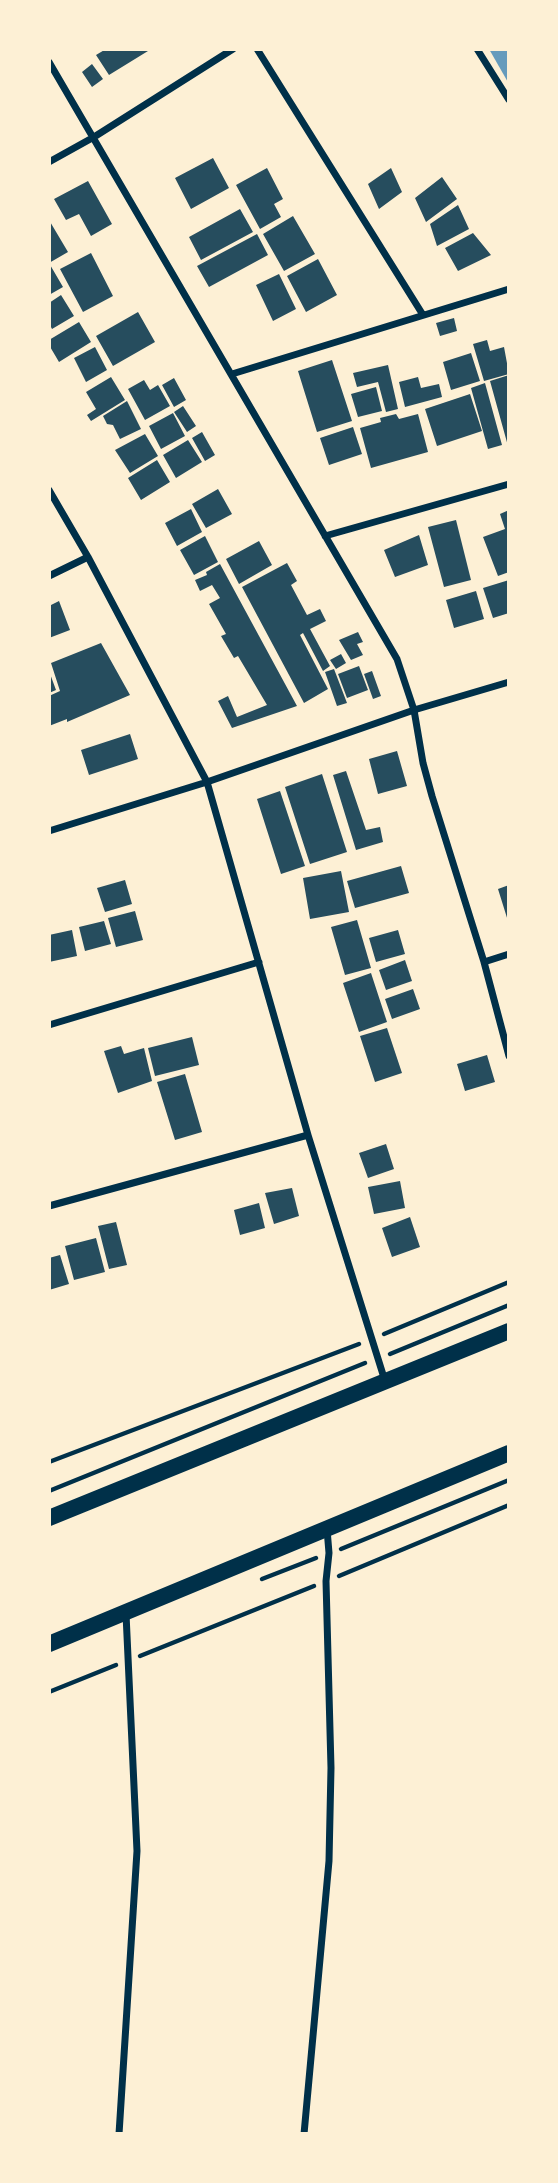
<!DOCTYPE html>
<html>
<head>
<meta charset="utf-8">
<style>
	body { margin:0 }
	#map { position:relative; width:558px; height:2183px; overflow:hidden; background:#fdf0d5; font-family:"Asap Condensed",sans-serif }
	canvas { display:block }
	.frame { position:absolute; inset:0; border:51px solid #fdf0d5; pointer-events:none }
</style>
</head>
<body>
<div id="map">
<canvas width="558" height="2183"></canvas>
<div class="frame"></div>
</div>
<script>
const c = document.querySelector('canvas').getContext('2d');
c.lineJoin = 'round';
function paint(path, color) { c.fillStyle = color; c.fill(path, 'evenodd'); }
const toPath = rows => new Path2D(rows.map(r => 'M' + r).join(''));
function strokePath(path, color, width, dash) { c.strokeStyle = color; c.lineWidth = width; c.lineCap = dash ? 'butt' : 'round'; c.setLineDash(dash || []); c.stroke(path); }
const water = toPath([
	[489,49,509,49,509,84]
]);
const building = toPath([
	[106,49,147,49,148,51,109,75,96,55],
	[92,64,103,79,92,87,82,72],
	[213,158,229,188,191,209,175,178],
	[267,168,283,199,274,204,281,217,260,229,236,185],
	[391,168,402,192,379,209,368,184],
	[442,177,457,199,426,222,415,198],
	[88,181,112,224,91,236,79,214,66,220,54,199],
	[458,205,469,229,437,246,430,224],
	[240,209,253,232,201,260,189,237],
	[293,216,315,254,284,271,263,234],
	[49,220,68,252,49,263],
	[473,233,491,255,458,271,445,248],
	[257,234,268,255,209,287,197,266],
	[91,253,113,296,83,312,60,269],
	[318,259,337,295,306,312,287,276],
	[49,263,63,287,49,295],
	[279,274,296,309,273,321,256,285],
	[61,295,74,316,52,329,49,323,49,303],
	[138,312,155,342,113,366,96,336],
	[454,318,457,331,440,336,436,323],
	[79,322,91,342,59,362,49,345,49,340],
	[487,340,490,351,504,347,509,374,484,381,473,344],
	[95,347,107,370,86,382,74,358],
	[471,353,480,381,451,390,443,362],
	[332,360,352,421,317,432,298,371],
	[388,365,398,409,386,412,378,382,357,387,353,373],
	[509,375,509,445,508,446,490,381],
	[111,377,125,400,91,421,87,415,96,409,86,392],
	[418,377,421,388,439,384,442,397,405,407,399,382],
	[174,378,186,400,174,407,162,385],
	[144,380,150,390,158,385,170,406,145,420,128,389],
	[485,383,502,445,488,449,471,388],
	[376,387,382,411,358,417,351,394],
	[470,394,482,431,437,446,425,409],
	[127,401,141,429,120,439,113,425,107,424,103,416],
	[183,406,196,426,187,432,174,412],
	[173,413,185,436,161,449,149,426],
	[396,414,399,419,418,414,428,452,371,468,360,428,381,422,380,418],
	[353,427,362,454,329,465,320,438],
	[202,432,215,455,205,461,192,438],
	[145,434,158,456,130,473,115,450],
	[188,440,202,462,176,478,163,455],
	[157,460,170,482,141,500,128,478],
	[218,489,232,514,206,528,192,504],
	[191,509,202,532,177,546,165,523],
	[509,510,509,572,498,576,483,537,505,529,500,514],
	[456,520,471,580,444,587,428,527],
	[419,535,428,565,395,577,384,550],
	[205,536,218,562,194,575,180,550],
	[259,541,272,565,239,584,226,559],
	[287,563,297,581,291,585,307,615,320,609,326,621,310,629,330,666,323,671,303,633,300,635,328,689,304,703,242,587],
	[220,564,297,706,232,728,218,701,228,696,237,717,267,705,238,656,234,658,221,636,226,634,209,604,220,598,212,585,200,591,195,580,207,575,206,572],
	[509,580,509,613,493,618,483,588],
	[476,591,484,619,454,628,446,600],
	[59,601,70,630,49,638,49,606],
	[358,632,363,642,357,644,363,655,351,660,339,640],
	[101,643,130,695,67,722,67,719,49,726,49,696,60,691,51,663],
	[341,654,346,663,336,669,330,660],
	[359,666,368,690,347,698,338,674],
	[334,669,347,703,337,706,325,672],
	[49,671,56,690,49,693],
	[372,671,381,696,373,699,364,674],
	[130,734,138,759,89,775,81,750],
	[397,751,407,786,378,794,369,759],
	[346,771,366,830,380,827,383,842,356,850,333,775],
	[322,774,347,852,310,864,285,787],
	[280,791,305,866,281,874,257,799],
	[401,866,409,893,355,908,347,881],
	[341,871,349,912,310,919,303,878],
	[125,880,132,904,105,912,97,888],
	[509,885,509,921,508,921,498,889],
	[135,911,143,940,116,947,108,918],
	[357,920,371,968,345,975,331,927],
	[104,921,111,944,85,951,79,927],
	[72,930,77,956,49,962,49,935],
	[398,930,405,954,376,962,369,938],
	[405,960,412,981,386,990,379,970],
	[371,973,387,1022,359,1032,343,983],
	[413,989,420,1009,392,1019,385,999],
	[387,1028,402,1073,375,1082,360,1036],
	[192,1037,199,1065,155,1076,148,1048],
	[121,1046,124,1054,144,1048,152,1081,118,1093,104,1051],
	[487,1055,495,1082,465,1091,457,1064],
	[185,1074,202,1132,175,1140,157,1082],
	[386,1144,394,1169,368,1178,359,1153],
	[400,1181,405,1208,374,1214,368,1187],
	[292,1188,299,1216,274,1224,265,1193],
	[259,1203,265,1228,240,1235,234,1210],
	[410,1217,420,1247,392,1257,382,1228],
	[116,1222,127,1265,109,1269,98,1226],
	[96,1238,105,1272,74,1280,65,1246],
	[60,1255,69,1284,49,1290,49,1258]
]);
const path = toPath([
	[384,1334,509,1282],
	[390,1354,509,1305],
	[49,1462,359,1344],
	[49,1491,365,1363],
	[341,1549,509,1480],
	[339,1576,509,1505],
	[262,1579,316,1558],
	[140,1656,314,1586],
	[49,1692,116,1665]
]);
const minor = toPath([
	[257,49,423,315],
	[477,49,509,100],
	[49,62,397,659,414,710,423,763,432,796,484,962,509,1056],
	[49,162,94,137,233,49],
	[232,374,509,289],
	[49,490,88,557,207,782,308,1135,385,1381],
	[325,536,509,484],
	[49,576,88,557],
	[49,831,207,782,414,710,509,682],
	[484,962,509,954],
	[49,1025,259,962],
	[49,1206,308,1135],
	[119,2134,137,1851,126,1614],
	[304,2134,329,1861,331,1768,326,1581,329,1553,327,1529]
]);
const primary = toPath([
	[49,1518,509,1331],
	[49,1644,509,1453]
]);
paint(water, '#669bbc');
paint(building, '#264d5e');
strokePath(path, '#003049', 4.5);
strokePath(minor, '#003049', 7);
strokePath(primary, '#003049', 16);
</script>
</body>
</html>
